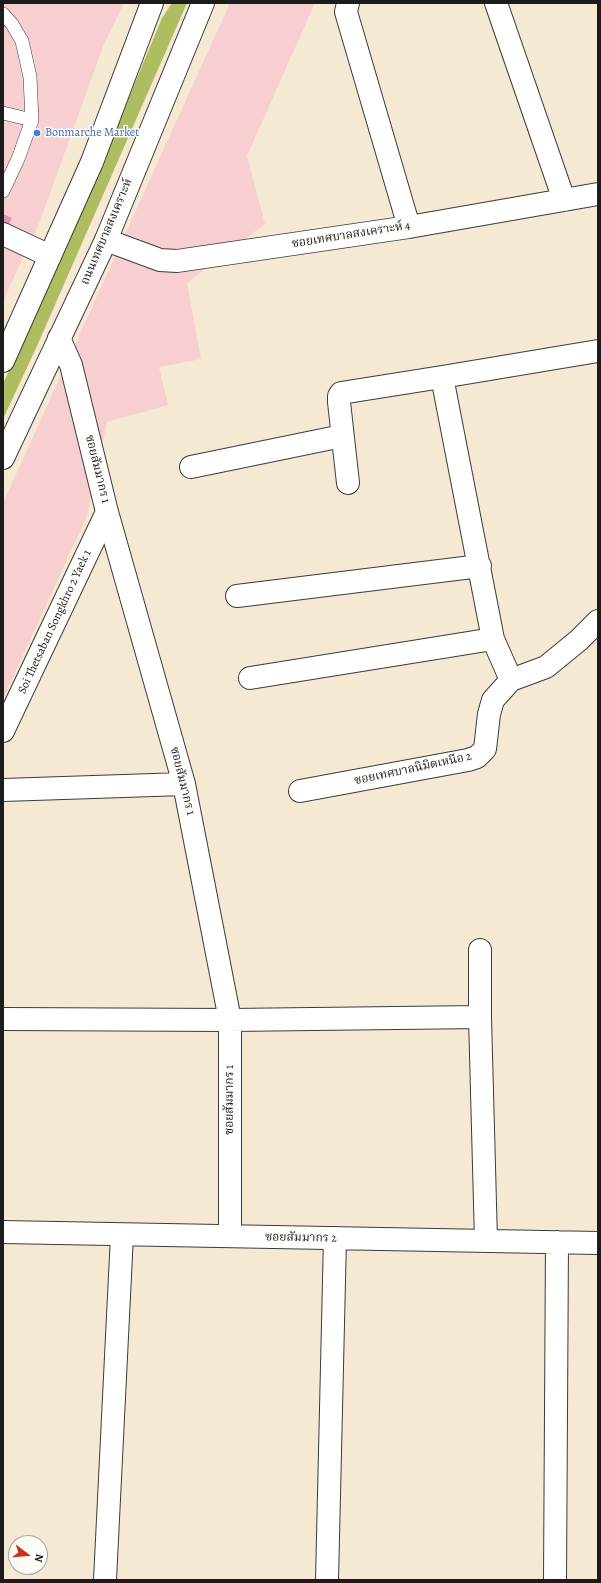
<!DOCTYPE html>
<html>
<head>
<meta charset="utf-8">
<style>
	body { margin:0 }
	#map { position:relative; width:601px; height:1583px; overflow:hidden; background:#f5e9d3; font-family:Alegreya,serif }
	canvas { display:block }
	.frame { position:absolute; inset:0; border:4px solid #1c1c1c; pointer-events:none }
	.north { position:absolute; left:8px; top:1535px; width:40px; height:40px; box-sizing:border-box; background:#fdfcf7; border:1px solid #a3a29f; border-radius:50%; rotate:106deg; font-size:11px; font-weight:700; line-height:16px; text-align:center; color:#1c1c1c }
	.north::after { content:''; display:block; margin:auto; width:14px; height:18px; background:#c8321e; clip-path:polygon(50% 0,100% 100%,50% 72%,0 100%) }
</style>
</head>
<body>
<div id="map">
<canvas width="601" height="1583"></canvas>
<div class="frame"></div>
<div class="north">N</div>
</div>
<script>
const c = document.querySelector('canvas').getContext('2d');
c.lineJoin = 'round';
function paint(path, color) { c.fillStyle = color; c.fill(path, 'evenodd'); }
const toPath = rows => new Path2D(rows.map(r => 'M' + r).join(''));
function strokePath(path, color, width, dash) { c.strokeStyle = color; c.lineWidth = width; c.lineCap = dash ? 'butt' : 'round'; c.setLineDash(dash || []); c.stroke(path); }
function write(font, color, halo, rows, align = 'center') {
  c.font = font + ' Alegreya,"Noto Serif Thai",serif'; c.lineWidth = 3; c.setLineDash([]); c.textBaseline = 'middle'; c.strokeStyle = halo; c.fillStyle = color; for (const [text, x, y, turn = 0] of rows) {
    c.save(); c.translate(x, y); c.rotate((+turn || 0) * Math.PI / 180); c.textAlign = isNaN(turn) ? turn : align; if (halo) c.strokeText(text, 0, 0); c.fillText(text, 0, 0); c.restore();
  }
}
const built = toPath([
	[3,3,124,3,104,44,40,221,3,301],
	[230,3,315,3,247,156,265,224,187,283,201,359,159,367,168,405,107,422,87,516,3,699,3,503]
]);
const green = toPath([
	[172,3,187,3,37,346,3,419,3,384,75,227,162,18]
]);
const building = toPath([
	[3,214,12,218,3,237]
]);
const service = toPath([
	[3,14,12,24,22,41,30,77,32,120],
	[3,113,32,120,18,159,3,191]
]);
const minor = toPath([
	[348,3,346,12,409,227],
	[496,3,564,200],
	[3,234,50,256],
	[106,240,160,260,177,261,409,227,598,194],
	[59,338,71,365,107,512,184,784,230,1020,230,1236],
	[442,377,493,639,511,680],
	[191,467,342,436],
	[348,483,339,402,339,396,341,393,442,377,598,351],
	[237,596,480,566],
	[250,678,493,639],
	[3,731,107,512],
	[3,790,184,784],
	[300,791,468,760,477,757,485,749,489,714,493,700,511,680,546,667,579,640,598,621],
	[480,950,480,1017,486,1241],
	[3,1019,230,1020,480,1017],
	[3,1232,598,1243],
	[105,1580,122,1235],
	[327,1580,335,1238],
	[555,1580,557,1242]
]);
const tertiary = toPath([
	[3,361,92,162,152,3],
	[3,458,106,240,203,3]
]);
const markers = [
	[37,133,4,"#3f7fe0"]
];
const shopNames = [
	["Bonmarche Market",45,133]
];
const streetNames = [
	["ถนนเทศบาลสงเคราะห์",107,232,-67],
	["ซอยเทศบาลสงเคราะห์ 4",351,235,-9],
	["ซอยสัมมากร 1",97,469,76],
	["Soi Thetsaban Songkhro 2 Yaek 1",55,622,-65],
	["ซอยเทศบาลนิมิตเหนือ 2",413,769,-12],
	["ซอยสัมมากร 1",182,781,76],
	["ซอยสัมมากร 1",230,1100,-90],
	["ซอยสัมมากร 2",301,1238,1]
];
paint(built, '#f7cfd0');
paint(green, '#adbd60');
paint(building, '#e096b6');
strokePath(service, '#3d3b37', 14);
strokePath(minor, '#3d3b37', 24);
strokePath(tertiary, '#3d3b37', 24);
strokePath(service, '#fff', 13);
strokePath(minor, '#fff', 22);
strokePath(tertiary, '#fff', 22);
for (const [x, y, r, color] of markers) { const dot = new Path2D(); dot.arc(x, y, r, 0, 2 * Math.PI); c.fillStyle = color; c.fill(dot); strokePath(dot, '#fdfcf7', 1.5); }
write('12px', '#366cbe', '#fdfcf7', shopNames, 'left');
write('12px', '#1c1c1c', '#fdfcf7', streetNames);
</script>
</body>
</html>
